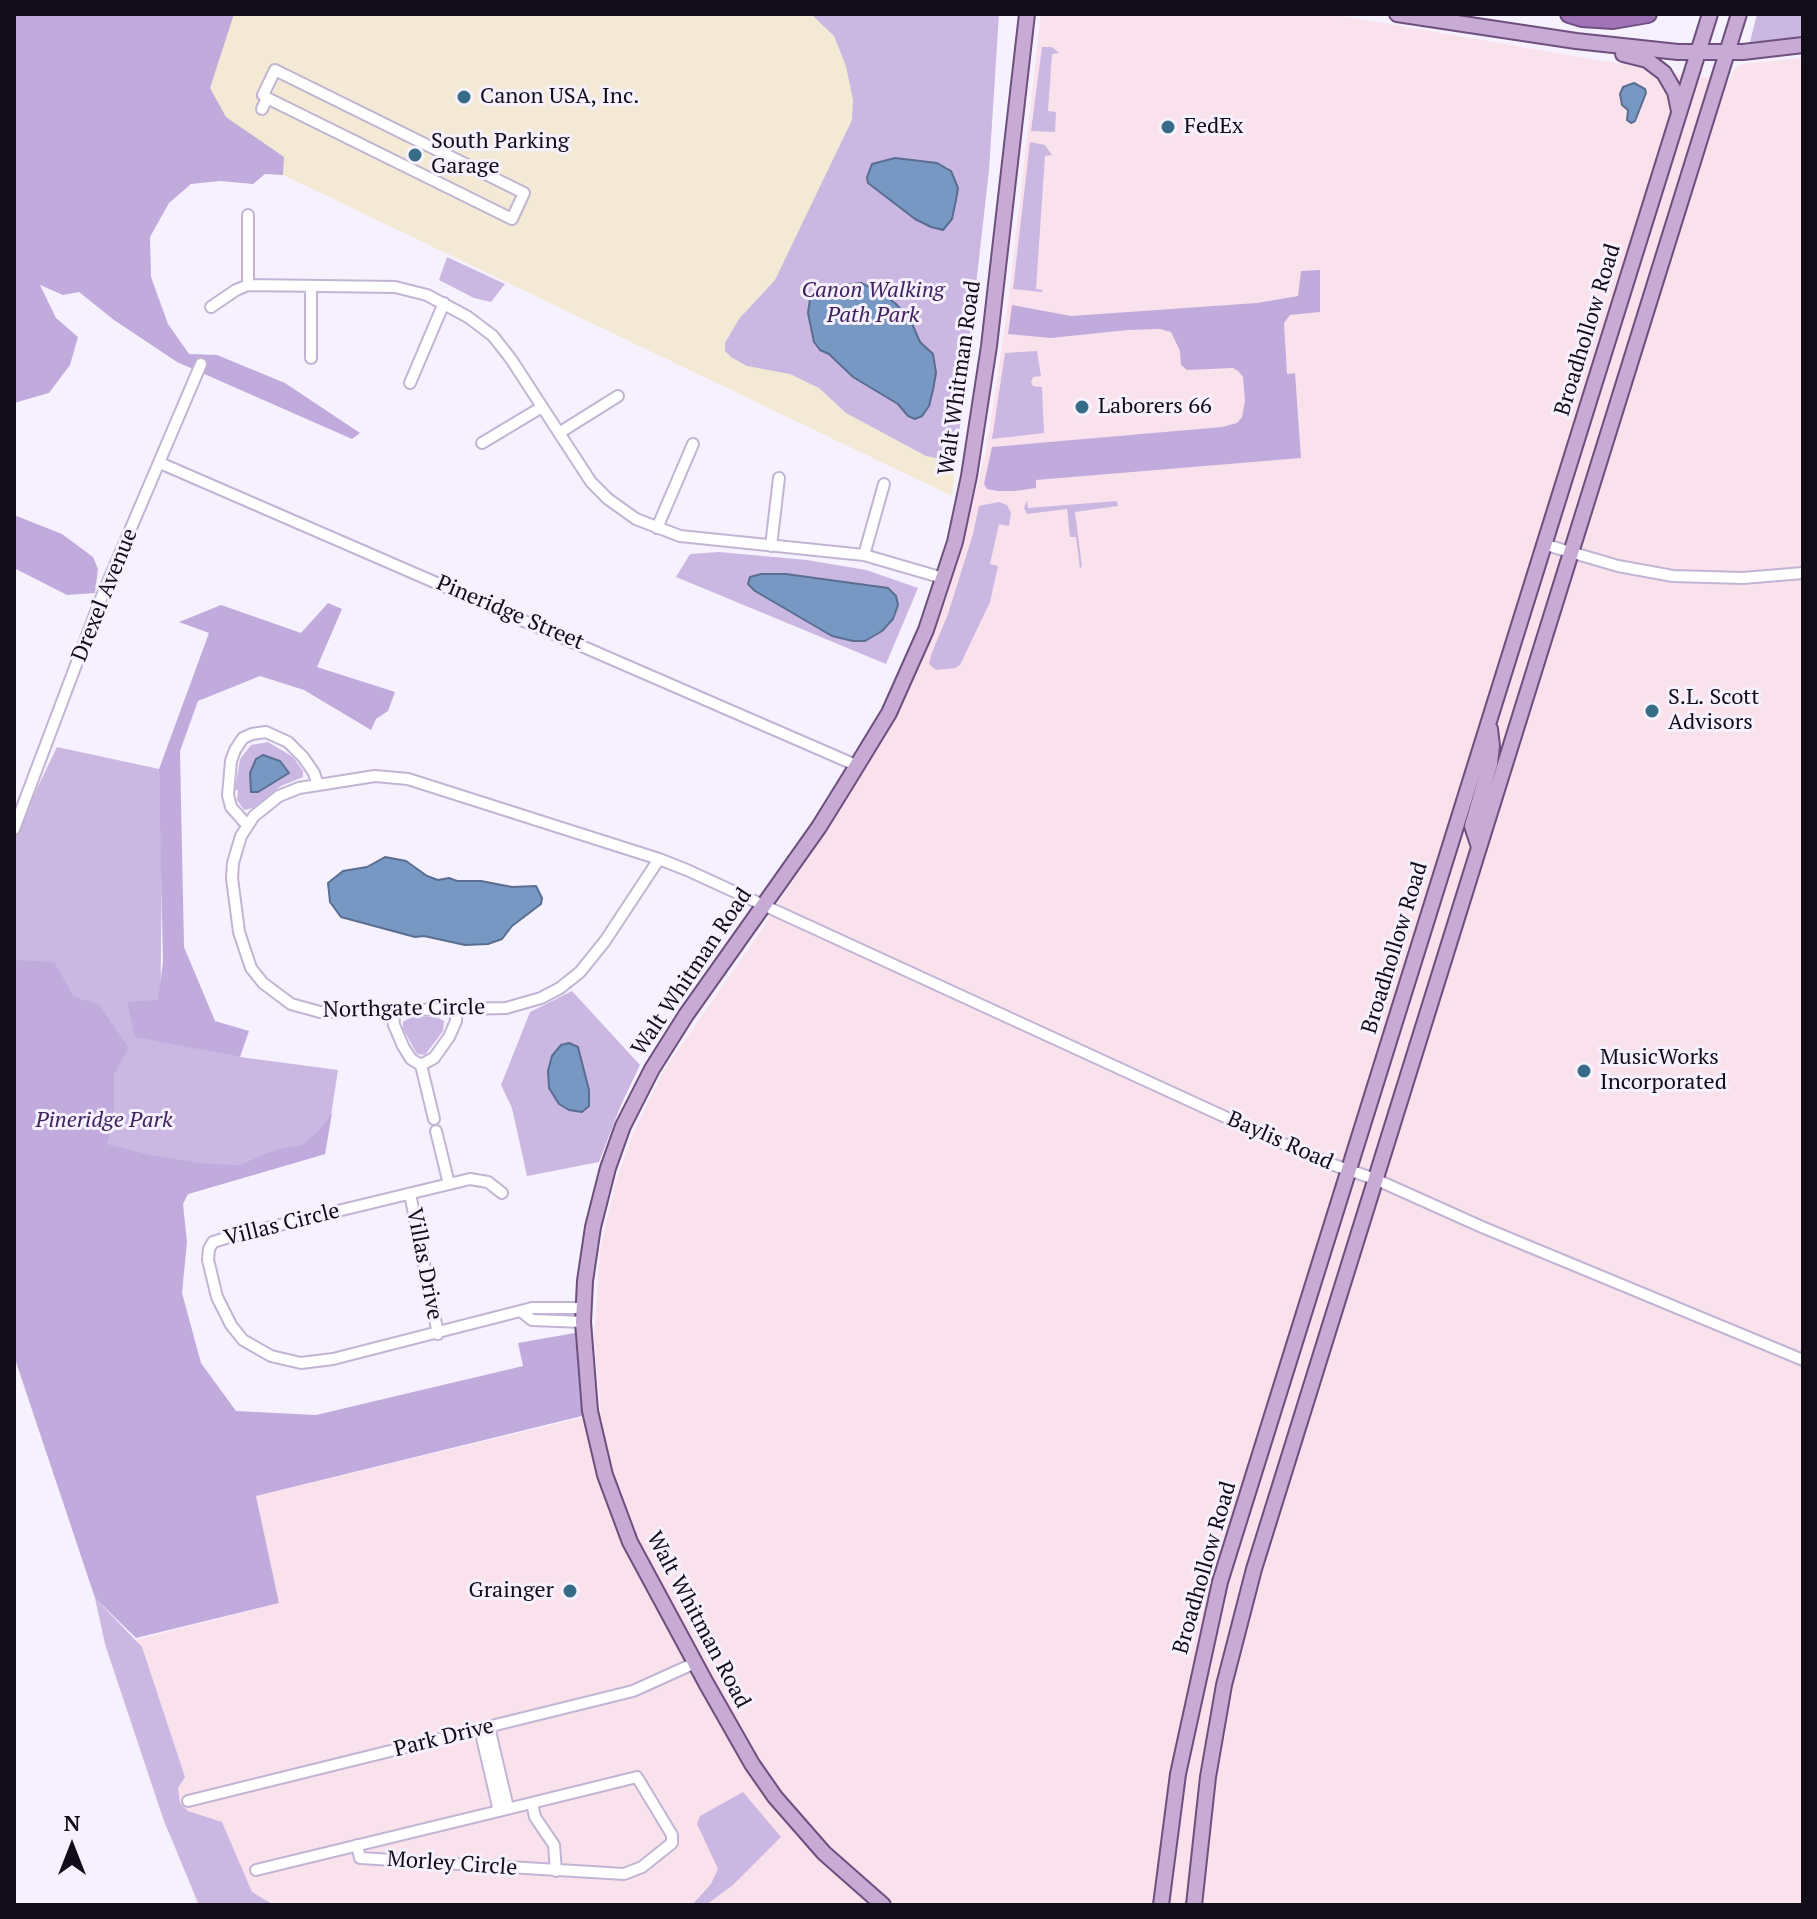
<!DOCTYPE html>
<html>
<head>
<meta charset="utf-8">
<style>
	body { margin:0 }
	#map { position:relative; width:1817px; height:1919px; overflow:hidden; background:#f6f1fe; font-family:"PT Serif",serif }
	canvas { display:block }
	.frame { position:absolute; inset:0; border:16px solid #110c17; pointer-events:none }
	.north { position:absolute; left:32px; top:1807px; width:80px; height:80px; -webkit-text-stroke:6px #f6f1fe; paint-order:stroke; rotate:0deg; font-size:22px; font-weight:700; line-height:32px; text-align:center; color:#110c17 }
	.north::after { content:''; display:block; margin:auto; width:28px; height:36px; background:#110c17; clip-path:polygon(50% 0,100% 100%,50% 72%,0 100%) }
</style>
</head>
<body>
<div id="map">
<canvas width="1817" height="1919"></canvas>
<div class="frame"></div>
<div class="north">N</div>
</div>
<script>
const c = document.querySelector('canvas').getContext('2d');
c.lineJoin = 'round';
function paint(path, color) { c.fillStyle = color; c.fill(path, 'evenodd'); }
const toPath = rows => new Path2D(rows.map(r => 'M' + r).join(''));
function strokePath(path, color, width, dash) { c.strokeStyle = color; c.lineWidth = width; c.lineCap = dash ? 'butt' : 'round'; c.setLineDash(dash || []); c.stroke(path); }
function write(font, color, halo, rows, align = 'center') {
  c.font = font + ' "PT Serif",serif'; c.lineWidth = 6; c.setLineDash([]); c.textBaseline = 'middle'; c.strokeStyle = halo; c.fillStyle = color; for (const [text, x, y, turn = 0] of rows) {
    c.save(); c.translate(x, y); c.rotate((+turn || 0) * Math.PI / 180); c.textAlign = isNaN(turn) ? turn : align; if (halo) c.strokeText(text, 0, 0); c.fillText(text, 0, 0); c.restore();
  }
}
const commercial = toPath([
	[159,14,999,14,989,170,952,496,102,88]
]);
const industrial = toPath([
	[1041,14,1331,14,1691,76,1729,80,1735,69,1742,64,1803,58,1803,1905,197,1905,108,1647,279,1603,256,1496,601,1413,594,1339,600,1251,615,1184,633,1133,664,1070,762,929,895,718,946,599,986,452,1007,312]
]);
const green = toPath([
	[811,14,999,14,989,170,958,444,946,460,926,456,846,413,819,388,790,374,747,366,731,357,725,351,725,343,739,319,775,280,852,120,853,100,846,66,834,36],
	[1757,14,1803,14,1803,37,1750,42],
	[1042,47,1052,47,1059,53,1052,54,1048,111,1056,112,1055,132,1031,131],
	[1030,142,1045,145,1052,155,1045,156,1036,289,1043,290,1041,292,1013,289],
	[447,257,505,284,491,302,474,298,439,280],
	[1037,351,1041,376,1033,377,1031,382,1033,386,1042,387,1044,433,992,439,1005,353],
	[1027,500,1028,508,1117,501,1118,506,1075,512,1082,567,1080,568,1076,537,1070,537,1067,509,1027,514,1024,508],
	[999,502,1007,505,1011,513,1009,526,999,524,990,564,998,566,990,602,960,665,955,668,936,670,929,664,931,655,948,614,973,534,979,506],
	[719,552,807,560,866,570,918,588,886,664,676,577,690,554],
	[268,742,293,757,303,771,303,777,281,786,253,808,244,810,237,800,238,790,235,790,240,759,251,745],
	[263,755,280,761,289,773,254,793],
	[57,747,159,769,162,852,160,1041,240,1057,338,1070,325,1154,188,1194,14,1227,14,836],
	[572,991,640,1065,621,1105,599,1162,527,1176,512,1108,501,1085,530,1012],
	[411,1017,437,1017,444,1021,443,1031,425,1055,417,1054,403,1029,403,1022],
	[95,1598,142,1647,185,1777,178,1788,180,1803,188,1811,222,1822,252,1892,274,1905,199,1905,164,1821,105,1644],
	[743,1792,781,1837,733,1885,706,1905,692,1905,711,1884,718,1869,697,1824,700,1816]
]);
const forest = toPath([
	[14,14,234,14,210,88,226,117,284,157,283,175,265,174,253,184,220,181,191,184,169,203,150,237,151,277,168,324,189,354,217,355,285,383,360,433,352,439,177,362,114,320,79,292,63,295,40,285,56,318,78,337,70,365,49,393,14,403],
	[1320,270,1320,312,1290,315,1284,323,1287,374,1295,373,1301,458,1036,480,1036,488,1015,491,998,491,987,489,984,484,992,447,1222,427,1237,423,1242,417,1245,401,1243,377,1238,371,1233,368,1187,370,1181,365,1180,351,1171,332,1160,329,1128,330,1051,338,1008,334,1012,305,1071,316,1257,303,1298,296,1301,271],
	[14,515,62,534,93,557,98,569,95,593,67,595,14,568],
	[328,603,342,609,317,667,395,692,388,711,376,719,371,730,304,690,260,676,198,701,180,751,184,947,215,1021,249,1031,240,1057,135,1037,127,1002,158,1000,163,962,159,769,209,633,179,622,221,605,301,633],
	[14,960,54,962,74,997,98,1004,129,1048,114,1074,114,1117,107,1144,154,1156,207,1164,240,1165,275,1150,302,1145,316,1134,332,1113,325,1154,188,1194,183,1204,187,1242,182,1293,201,1363,236,1411,316,1415,523,1366,518,1343,575,1333,582,1416,256,1496,279,1603,136,1638,95,1598,14,1356]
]);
const water = toPath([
	[1634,83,1645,89,1646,93,1635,121,1631,123,1627,120,1628,110,1622,105,1620,94,1623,87,1634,83],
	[895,158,937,163,951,171,958,188,956,200,952,219,943,230,931,227,915,219,868,183,867,177,872,164,895,158],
	[861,283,878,291,895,303,910,319,920,342,933,354,936,373,933,390,929,406,922,416,915,419,908,416,898,404,853,377,829,354,820,350,814,342,808,313,810,299,824,295,838,286,861,283],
	[761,574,786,574,888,588,896,596,898,605,893,619,882,631,865,641,853,641,832,636,755,591,748,584,750,577,761,574],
	[263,755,280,761,289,773,258,792,251,792,250,773,256,759,263,755],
	[385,857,406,861,427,876,438,880,449,878,457,881,481,881,512,887,536,886,542,898,541,904,512,926,502,939,488,944,465,945,424,936,415,937,341,917,330,902,328,883,343,871,367,867,385,857],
	[569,1043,578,1047,589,1090,589,1106,582,1112,569,1110,559,1104,549,1088,548,1071,552,1056,561,1045,569,1043]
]);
const minor = toPath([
	[262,109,267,98,512,219,524,193,275,70,263,95,267,98],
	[248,285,248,215],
	[211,307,236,290,248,285,395,287,427,295,468,317,493,336,511,359,591,482,608,499,636,519,680,536,864,555,943,578],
	[311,358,311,286],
	[410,383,444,303],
	[559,433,618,396],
	[482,443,542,407],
	[160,463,858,766],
	[657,528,693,444],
	[1543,544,1618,566,1673,576,1743,578,1803,573],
	[771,546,779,478],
	[864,555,884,484],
	[247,825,231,807,228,795,231,761,235,750,243,738,252,734,266,732,288,742,303,757,314,773,318,785],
	[14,829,102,596,201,364],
	[659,859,605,941,580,972,560,988,541,998,506,1008,320,1012,291,1004,263,983,251,968,239,932,232,878,233,863,241,836,254,816,279,796,299,788,375,776,408,779,659,859,687,870,1284,1144,1331,1164,1375,1179,1482,1227,1803,1360],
	[393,1011,394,1025,403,1046,411,1059,421,1065,434,1058,449,1037,456,1021,456,1010],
	[421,1065,434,1119],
	[436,1131,449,1184],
	[502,1193,488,1182,470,1179,226,1238,213,1242,209,1249,208,1260,217,1297,231,1325,243,1340,271,1356,301,1363,333,1359,532,1308,584,1308],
	[410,1194,438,1334],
	[522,1312,532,1320,583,1322],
	[489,1727,508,1808],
	[480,1729,499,1811],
	[188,1801,633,1691,695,1663],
	[532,1803,535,1817,554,1845,556,1871],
	[256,1870,499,1811,637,1777,672,1835,672,1843,642,1867,624,1874,360,1858,357,1845]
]);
const major = toPath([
	[1397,14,1576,41,1678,52,1743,52,1803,45],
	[1623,54,1647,60,1664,73,1675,92,1679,111],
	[1479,847,1472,826,1490,764,1492,746,1490,729],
	[883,1905,824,1853,775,1797,752,1764,706,1683,630,1542,605,1475,590,1411,583,1322,585,1281,593,1227,608,1168,623,1126,652,1069,686,1015,819,827,850,777,889,713,926,630,955,542,969,476,989,346,1027,14],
	[1161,1905,1178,1774,1220,1582,1710,14],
	[1194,1905,1208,1777,1224,1685,1254,1569,1739,14]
]);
const highway = toPath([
	[1569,14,1582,18,1613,20,1648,14]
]);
const markers = [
	[464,97,8,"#376c88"],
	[1168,127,8,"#376c88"],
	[415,155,8,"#376c88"],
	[1082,407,8,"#376c88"],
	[1652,711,8,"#376c88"],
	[1584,1071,8,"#376c88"],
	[570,1591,8,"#376c88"]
];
const poiNames = [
	["Canon USA, Inc.",480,97],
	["FedEx",1184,127],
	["South Parking",431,142],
	["Garage",431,167],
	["Laborers 66",1098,407],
	["S.L. Scott",1668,698],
	["Advisors",1668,723],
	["MusicWorks",1600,1058],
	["Incorporated",1600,1083],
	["Grainger",554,1591,"right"]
];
const parkNames = [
	["Canon Walking",873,291],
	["Path Park",873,316],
	["Pineridge Park",104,1121]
];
const streetNames = [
	["Broadhollow Road",1588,330,-73],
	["Walt Whitman Road",960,378,-82],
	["Drexel Avenue",105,595,-68],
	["Pineridge Street",510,613,23],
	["Broadhollow Road",1395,948,-73],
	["Walt Whitman Road",692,972,-56],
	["Northgate Circle",404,1009,-1],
	["Baylis Road",1280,1141,24],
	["Villas Circle",282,1225,-14],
	["Villas Drive",424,1264,79],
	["Broadhollow Road",1205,1568,-74],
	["Walt Whitman Road",698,1620,62],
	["Park Drive",444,1738,-14],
	["Morley Circle",452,1864,4]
];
paint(commercial, '#f3e9d4');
paint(industrial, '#fae2ed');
paint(green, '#cab8e3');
paint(forest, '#c1abdd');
paint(water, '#7898c4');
strokePath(water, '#596e90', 2);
strokePath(minor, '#c2b5d4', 14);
strokePath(major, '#6f4f7f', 18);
strokePath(highway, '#6f4f7f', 20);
strokePath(minor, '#fff', 10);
strokePath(major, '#c7abd4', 14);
strokePath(highway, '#a173b7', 16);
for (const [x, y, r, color] of markers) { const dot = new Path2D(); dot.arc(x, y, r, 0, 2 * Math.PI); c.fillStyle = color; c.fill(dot); strokePath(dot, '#f6f1fe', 3); }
write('22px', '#110c17', '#f6f1fe', poiNames, 'left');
write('italic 22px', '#40225e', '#f6f1fe', parkNames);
write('22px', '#110c17', '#f6f1fe', streetNames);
</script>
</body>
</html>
